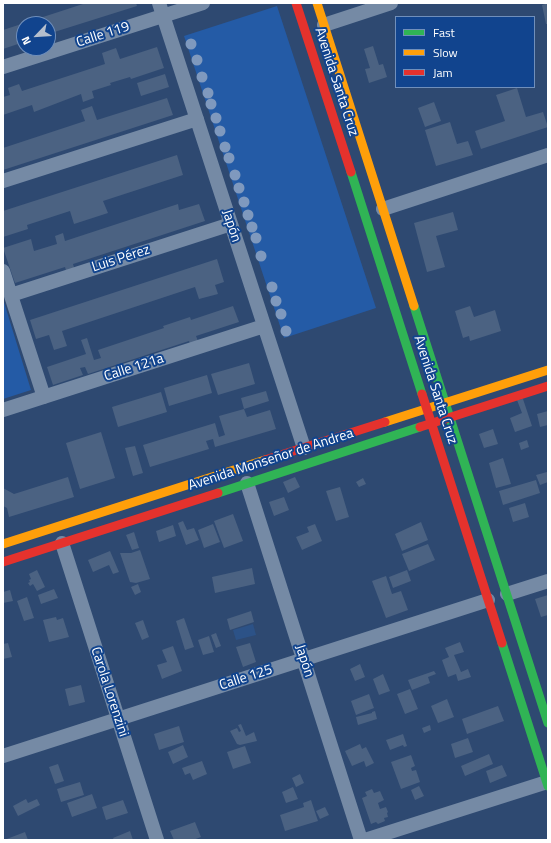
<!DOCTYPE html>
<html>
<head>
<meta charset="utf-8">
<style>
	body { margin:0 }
	#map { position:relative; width:551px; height:843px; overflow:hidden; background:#2e4971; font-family:"Titillium Web",sans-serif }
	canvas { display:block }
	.frame { position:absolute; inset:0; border:4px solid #fff; pointer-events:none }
	.legend { position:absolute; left:395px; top:16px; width:140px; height:72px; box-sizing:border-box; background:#11448e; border:1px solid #708fbb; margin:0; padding:5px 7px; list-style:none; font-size:12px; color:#fff }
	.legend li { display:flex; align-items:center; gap:8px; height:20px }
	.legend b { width:20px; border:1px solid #708fbb }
	.north { position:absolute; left:16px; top:16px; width:40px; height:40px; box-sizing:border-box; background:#11448e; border:1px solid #708fbb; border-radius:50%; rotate:245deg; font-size:11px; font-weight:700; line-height:16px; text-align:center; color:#fff }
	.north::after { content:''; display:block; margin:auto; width:14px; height:18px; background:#b6bfcd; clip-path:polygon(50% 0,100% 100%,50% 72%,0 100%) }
</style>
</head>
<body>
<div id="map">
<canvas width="551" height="843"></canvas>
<div class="frame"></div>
<ul class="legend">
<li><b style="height:5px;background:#30b455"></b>Fast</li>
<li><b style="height:5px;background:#ff9f0a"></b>Slow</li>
<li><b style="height:5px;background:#e5322d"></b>Jam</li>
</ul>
<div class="north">N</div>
</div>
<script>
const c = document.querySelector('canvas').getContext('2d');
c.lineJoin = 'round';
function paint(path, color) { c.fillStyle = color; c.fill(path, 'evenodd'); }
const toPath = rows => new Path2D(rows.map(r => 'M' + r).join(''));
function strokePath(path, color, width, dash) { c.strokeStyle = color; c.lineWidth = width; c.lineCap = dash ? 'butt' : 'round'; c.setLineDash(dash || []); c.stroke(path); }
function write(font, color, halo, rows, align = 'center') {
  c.font = font + ' "Titillium Web",sans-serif'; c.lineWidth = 4; c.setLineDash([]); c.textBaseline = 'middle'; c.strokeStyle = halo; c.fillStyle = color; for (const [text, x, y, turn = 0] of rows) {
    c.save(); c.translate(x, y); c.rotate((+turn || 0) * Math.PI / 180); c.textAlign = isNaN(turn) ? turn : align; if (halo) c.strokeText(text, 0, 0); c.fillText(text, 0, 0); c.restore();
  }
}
const green = toPath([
	[277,6,376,308,284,338,184,36],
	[3,299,31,390,3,399]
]);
const water = toPath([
	[253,624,256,635,236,640,233,630]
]);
const building = toPath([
	[86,3,136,3,137,6,48,34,48,24,24,24,24,42,3,49,3,30],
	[548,3,548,24,546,24,542,5],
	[373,46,379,65,383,64,387,77,369,83,365,69,370,68,364,49],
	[157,47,164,68,131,79,130,77,110,83,111,85,92,91,94,98,83,102,81,94,34,112,32,105,3,115,3,97,10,95,8,88,19,84,22,91,105,64,102,53,116,48,120,59],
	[165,74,169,87,141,96,137,83],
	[517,88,526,117,543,112,548,127,481,149,475,131,505,121,496,95],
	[167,98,173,115,3,170,3,148,85,121,81,110,92,106,97,120],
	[434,102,441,121,425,127,418,108],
	[450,122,457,144,468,141,473,155,436,166,425,130],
	[177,155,183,175,103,201,108,213,74,224,70,211,27,225,28,229,3,237,3,211],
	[178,204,179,210,199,204,205,221,73,264,75,271,67,274,65,267,15,283,3,248,31,239,34,251,57,244,55,236,63,233,65,241],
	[453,212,458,230,436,236,445,267,427,272,414,223],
	[217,259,224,282,215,285,218,294,199,299,195,287,62,331,67,346,54,350,49,335,36,339,30,320],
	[233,306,239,322,196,336,198,341,190,344,189,341,88,374,85,367,80,368,83,375,53,385,47,367,86,354,81,340,87,338,94,360,101,358,98,350,164,328,163,326,190,317,191,320],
	[470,306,474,317,495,310,501,331,470,341,469,336,463,338,455,311],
	[249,363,255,384,218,395,211,374],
	[207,375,212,393,169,406,164,388],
	[266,391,269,401,244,409,247,417,270,410,276,429,215,447,213,439,206,441,209,449,150,467,143,445,215,423,219,437,225,435,219,416,244,409,241,398],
	[161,392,167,412,118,427,112,407],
	[523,399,532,426,515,432,510,418,522,413,517,400],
	[548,411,548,425,540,427,537,414],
	[493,429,498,444,484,448,479,434],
	[101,432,115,478,80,489,66,443],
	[527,440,529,447,521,450,519,443],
	[135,446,143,473,133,476,125,448],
	[503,458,511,484,496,488,489,463],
	[547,472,548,482,540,485,536,475],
	[68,477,74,497,9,517,7,508,3,506,3,488,14,494],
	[295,477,300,487,288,493,283,482],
	[363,478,366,484,359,487,356,482],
	[536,480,540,493,503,505,499,491],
	[340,487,349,517,336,521,326,491],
	[284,497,289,510,274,516,269,502],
	[525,503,529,517,513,522,509,508],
	[233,514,243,541,224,548,214,521],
	[183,521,187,530,194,528,199,540,186,545,178,523],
	[421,522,428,540,402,551,395,534],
	[213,524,220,542,204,548,198,530],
	[315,524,322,541,302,550,296,537,309,532,307,527],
	[173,525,176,536,159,542,156,531],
	[134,532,139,548,132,550,126,535],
	[428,544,435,560,409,571,402,554],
	[140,550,150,579,136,583,130,582,120,553,131,553],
	[110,551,119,572,113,574,109,565,93,572,88,560],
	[252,568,255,584,215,593,212,577],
	[37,570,45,587,37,591,33,584,30,586,28,583,30,582,29,580,31,579,29,574],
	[407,570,411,581,393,588,389,577],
	[386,576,392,594,401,591,408,610,386,618,372,581],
	[138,584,141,592,135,595,131,587],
	[54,589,58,598,41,604,38,595],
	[10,590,13,601,3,603,3,592],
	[548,595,548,615,541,617,535,599],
	[27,597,34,618,24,621,17,601],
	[251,611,254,622,230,630,227,619],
	[56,617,57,620,63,618,69,637,49,642,43,620],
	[184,618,194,647,185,650,176,621],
	[143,620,149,637,142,640,135,623],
	[216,633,221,646,216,648,211,635],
	[209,636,214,652,203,655,198,640],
	[460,642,464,652,454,655,461,672,468,669,471,677,458,681,456,674,448,677,442,660,449,657,445,648],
	[8,643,12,657,3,659,3,644],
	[250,643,256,662,243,667,236,647],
	[173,646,182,671,162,679,157,665,167,662,162,650],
	[360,664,365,677,355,681,350,669],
	[434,671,436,674,428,677,430,683,412,690,408,680],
	[383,674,390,691,379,695,373,679],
	[81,685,85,702,69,706,65,689],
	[410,689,418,709,405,714,397,694],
	[369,694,374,708,356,715,351,701],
	[447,699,454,717,438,723,431,706],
	[498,706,504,721,467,734,462,719],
	[375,711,377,719,358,725,356,717,372,713,372,712],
	[241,724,246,736,254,732,257,741,240,745,237,744,230,731,237,728,239,732,241,731,238,725],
	[430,725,431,730,424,733,422,728],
	[179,726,184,742,159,750,154,734],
	[403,734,407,746,404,747,403,745,390,750,386,740],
	[468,738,473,752,455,758,451,744],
	[360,744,362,749,366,747,374,763,366,767,364,761,352,766,345,751],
	[183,745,188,757,173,764,168,752],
	[245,746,251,763,233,769,227,752],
	[489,754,493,764,465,776,461,766],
	[411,755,415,766,411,768,412,771,416,770,420,782,401,789,391,762],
	[202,761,207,774,193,780,190,773,185,775,182,768],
	[58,764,64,781,55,784,49,767],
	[502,765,507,776,490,783,486,771],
	[300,774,304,783,296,787,292,778],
	[80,782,84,795,61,802,57,789],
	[419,786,424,796,415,800,411,790],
	[293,787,298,799,286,803,282,792],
	[372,789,374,793,380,791,384,800,378,803,380,809,386,807,388,812,387,813,388,817,384,818,385,821,378,824,376,822,371,824,362,798,367,796,365,792],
	[92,794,97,808,72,817,67,803],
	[26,799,28,803,37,799,40,805,18,816,13,806],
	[123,800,128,813,106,820,102,807],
	[311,800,318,821,285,831,280,815,304,807,303,803],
	[325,807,329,815,320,819,316,811],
	[195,822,201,837,193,840,174,840,170,831],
	[130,831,133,840,114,840,113,838],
	[25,832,28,840,4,840]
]);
const street = toPath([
	[159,3,304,448],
	[324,25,391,3],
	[3,67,203,3],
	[3,181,197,119],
	[383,209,548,155],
	[3,271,44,397],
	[11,295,231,224],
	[3,410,264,326],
	[247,483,361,840],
	[62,543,157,840],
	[507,594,548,581],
	[3,756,488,600],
	[365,840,547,782]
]);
const fast = toPath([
	[351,172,422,394],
	[414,306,548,723],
	[218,493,420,427],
	[502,643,548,786]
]);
const slow = toPath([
	[317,3,414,306],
	[385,422,548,370],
	[3,544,265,460]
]);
const jam = toPath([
	[296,3,351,172],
	[422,394,502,643],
	[420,427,548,386],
	[265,460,385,422],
	[3,562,218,493]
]);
const trees = [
	[191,44],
	[197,60],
	[202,77],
	[208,93],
	[211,104],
	[216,118],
	[220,131],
	[225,147],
	[229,158],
	[235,175],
	[239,188],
	[244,202],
	[248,215],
	[252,227],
	[256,238],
	[261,256],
	[272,287],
	[276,301],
	[281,314],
	[286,331]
];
const streetNames = [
	["Calle 119",103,35,-18],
	["Avenida Santa Cruz",336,82,72],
	["Japón",231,226,72],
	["Luis Pérez",121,259,-18],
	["Calle 121a",134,368,-18],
	["Avenida Santa Cruz",435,390,72],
	["Avenida Monseñor de Andrea",271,460,-18],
	["Japón",304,661,72],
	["Calle 125",246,678,-18],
	["Carola Lorenzini",109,692,72]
];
paint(green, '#245ba6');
paint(water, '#2c5287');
paint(building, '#4b6282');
strokePath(street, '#758aa5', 14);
strokePath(fast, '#30b455', 9);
strokePath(slow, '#ff9f0a', 9);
strokePath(jam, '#e5322d', 9);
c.fillStyle = '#7f99be';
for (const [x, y] of trees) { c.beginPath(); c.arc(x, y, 5.5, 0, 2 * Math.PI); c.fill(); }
write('14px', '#fff', '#11448e', streetNames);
</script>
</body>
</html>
